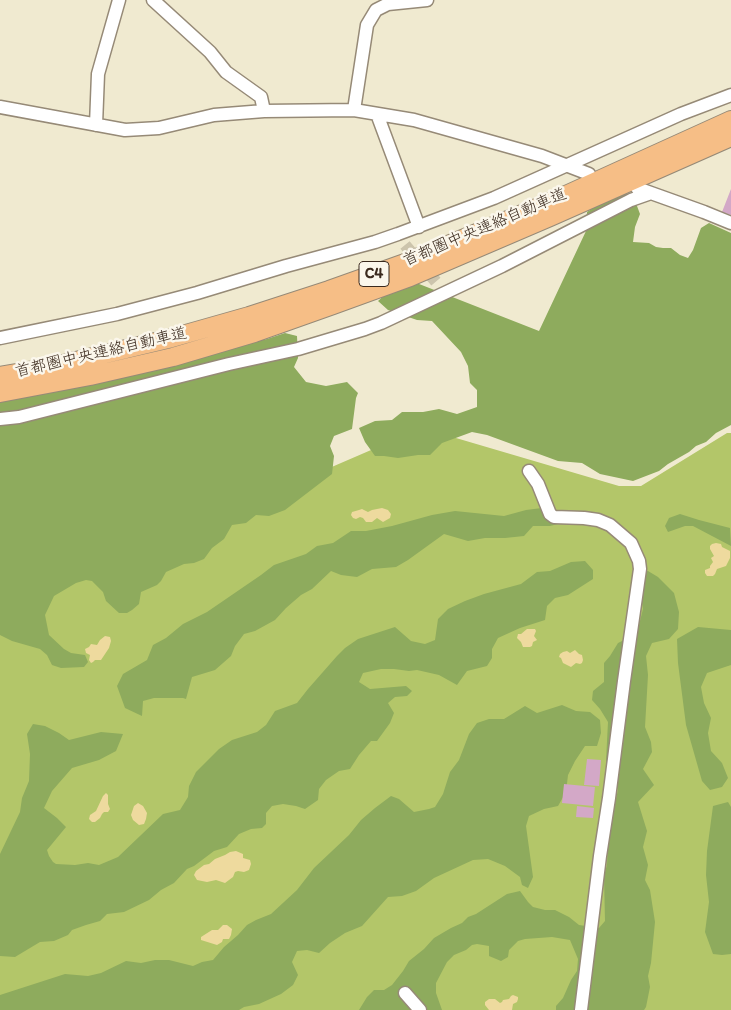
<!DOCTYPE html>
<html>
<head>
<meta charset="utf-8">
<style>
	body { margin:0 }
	canvas { display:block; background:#f0ead0 }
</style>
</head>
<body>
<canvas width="731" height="1010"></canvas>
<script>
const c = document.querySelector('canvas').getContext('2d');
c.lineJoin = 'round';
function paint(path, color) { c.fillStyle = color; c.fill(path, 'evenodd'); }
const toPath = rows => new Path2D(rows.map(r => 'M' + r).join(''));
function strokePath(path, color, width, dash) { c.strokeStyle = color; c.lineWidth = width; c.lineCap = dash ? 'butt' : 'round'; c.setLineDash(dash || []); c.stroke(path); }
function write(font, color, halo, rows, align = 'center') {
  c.font = font + ' Itim,"Klee One",sans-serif'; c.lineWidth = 5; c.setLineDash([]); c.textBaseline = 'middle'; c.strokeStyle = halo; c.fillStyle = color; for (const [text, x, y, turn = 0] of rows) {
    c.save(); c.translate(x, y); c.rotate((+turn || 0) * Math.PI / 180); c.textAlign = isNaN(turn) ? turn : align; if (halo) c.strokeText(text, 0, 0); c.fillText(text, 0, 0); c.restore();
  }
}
const green = toPath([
	[422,428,619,486,641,486,727,433,731,433,731,1010,0,1010,0,603,10,606]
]);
const forest = toPath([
	[626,194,637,206,640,214,635,227,633,242,649,243,656,247,663,248,671,248,680,255,688,258,693,250,701,228,709,223,731,233,731,425,716,433,706,442,696,446,689,452,668,464,659,471,633,481,600,474,582,463,558,461,487,435,472,432,442,443,430,455,418,455,398,458,384,456,375,456,365,442,359,428,375,421,392,420,402,412,423,412,439,409,457,414,477,407,477,390,470,383,468,366,461,352,432,321,417,320,388,310,378,301,388,292,414,282,539,331,586,231,587,212,602,202],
	[285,333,297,336,298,358,294,367,306,382,326,386,347,382,358,393,356,398,352,429,334,436,330,446,334,456,332,474,285,510,269,516,256,515,246,523,232,525,224,539,212,548,204,559,194,563,184,564,166,572,161,581,157,585,141,592,139,604,132,610,127,613,119,613,106,601,103,592,92,581,86,580,76,583,54,596,45,615,49,635,64,649,71,653,85,655,88,662,84,667,61,668,52,665,47,655,40,649,12,641,0,635,0,401,267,339],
	[542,508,562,523,550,526,533,526,524,536,505,538,485,538,468,541,444,534,408,560,396,567,372,569,357,577,341,575,331,571,312,589,301,595,286,608,275,620,255,631,244,634,235,646,231,656,215,670,192,677,186,699,183,698,154,698,143,701,142,716,125,708,117,686,123,674,147,660,153,645,166,638,183,624,207,612,261,575,274,565,306,554,317,546,333,543,351,531,366,531,392,526,432,515,455,511,504,516,526,510],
	[680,514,699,520,730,528,731,546,693,526,685,526,668,532,665,526,669,518],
	[585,561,593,570,593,579,568,595,555,598,547,606,545,620,520,628,498,638,492,649,492,658,487,666,467,671,457,685,439,675,417,670,409,671,394,669,381,669,363,673,359,682,370,689,406,686,412,691,407,696,395,697,388,703,394,713,390,723,377,741,371,741,359,755,350,769,339,771,326,780,319,789,318,800,305,809,296,806,283,804,272,806,266,813,266,824,262,828,251,829,239,834,227,847,214,851,194,866,187,869,174,883,161,890,149,900,124,912,107,914,100,921,86,925,72,930,68,935,54,941,40,942,15,957,0,956,0,854,20,812,22,798,29,781,30,754,27,734,33,724,45,726,59,733,69,740,101,732,123,734,116,751,99,760,72,768,52,791,44,808,57,818,66,827,47,850,49,856,53,862,56,864,75,865,88,863,99,865,118,857,163,814,180,810,188,797,189,786,196,772,219,749,232,740,257,732,266,725,275,711,297,703,308,689,337,656,345,648,358,639,395,627,411,641,425,644,435,640,438,619,448,609,465,601,484,594,521,584,537,572,550,571,571,562],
	[648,571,658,577,674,593,679,612,678,629,669,639,652,643,646,656,648,675,645,727,651,742,652,752,643,769,654,785,638,802,647,831,643,847,648,865,645,880,650,890,655,922,651,963,648,976,650,987,646,1007,644,1010,556,1010,556,1006,563,998,571,980,577,971,578,959,570,940,552,937,525,939,518,941,509,950,508,957,501,961,489,956,489,946,477,944,472,945,466,950,454,955,447,962,436,983,436,993,442,1010,359,1010,367,997,374,990,384,990,392,985,403,971,409,961,424,949,434,938,451,928,462,923,468,917,476,914,507,894,520,891,528,902,533,907,545,910,555,910,569,917,579,925,599,928,605,921,604,876,607,865,608,845,608,834,618,790,614,776,606,761,608,722,600,709,592,700,593,691,604,682,604,663,610,656,618,643,630,637,639,625,643,609,641,595,644,572],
	[698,627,731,630,731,665,707,673,701,687,704,703,711,718,708,733,711,751,722,763,728,778,722,787,710,790,702,781,686,725,678,663,677,639],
	[562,705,576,711,590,712,600,720,601,733,597,746,585,746,575,761,568,775,566,792,558,806,544,809,529,816,526,826,533,877,528,888,522,885,520,877,505,866,488,859,473,860,434,878,416,891,402,896,388,897,362,926,345,933,330,943,319,953,307,950,297,951,292,962,298,975,293,985,281,994,259,1004,244,1007,239,1010,0,1010,0,995,65,974,88,976,101,973,126,961,141,963,155,960,169,960,193,966,202,962,213,960,224,947,238,935,247,925,256,920,271,914,297,890,314,868,349,835,361,820,375,808,391,796,399,799,414,812,429,809,435,807,443,794,450,772,459,760,469,734,477,723,489,719,504,719,525,706,537,713],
	[728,802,731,807,731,954,722,955,713,954,705,932,709,902,706,875,707,851,713,806]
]);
const sand = toPath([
	[382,508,388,510,391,514,390,518,383,522,377,518,372,522,366,522,363,518,360,517,356,519,353,518,351,515,352,512,359,510,362,509,368,512,372,510],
	[716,543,721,544,722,547,730,551,730,558,726,566,717,569,715,574,713,576,707,576,705,573,705,570,710,568,710,566,713,562,711,558,714,556,710,549,710,546,712,544],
	[527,629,535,629,536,631,534,636,537,640,533,642,532,646,530,647,523,647,521,642,517,638,518,634,521,634],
	[105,636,110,637,111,641,109,648,101,660,95,660,93,662,91,663,89,660,90,655,86,653,85,649,89,647,91,644,97,645,100,640],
	[575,650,579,654,582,655,583,660,582,663,580,664,576,663,571,667,563,663,561,658,559,657,560,654,563,652,567,651,570,653],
	[106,793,108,795,108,804,110,809,108,812,104,812,102,814,100,818,95,822,92,822,89,819,90,815,96,811,103,796],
	[138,803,143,806,147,813,146,819,144,824,139,825,133,820,131,815,134,806],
	[236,851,243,854,243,858,250,860,251,864,249,870,244,872,238,871,235,872,233,877,225,883,216,880,207,882,197,880,194,875,196,871,204,865,209,864,215,859,225,855,230,852],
	[223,925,227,925,232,929,231,935,229,939,223,939,222,942,217,945,201,940,201,937,212,930,218,930],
	[513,995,518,997,518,999,517,1002,513,1004,512,1010,489,1010,485,1005,485,1002,489,999,495,999,500,1003,502,1002,503,1000,509,999,511,996]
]);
const building = toPath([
	[731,189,731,215,722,212],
	[587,759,601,760,599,786,584,785],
	[564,784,595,787,593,806,562,803],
	[577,806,594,808,593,818,576,817]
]);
const minorTunnel = toPath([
	[405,245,437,283]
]);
const minor = toPath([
	[153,0,210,52,226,72,261,97,264,111],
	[0,107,125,130,159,128,214,115,264,111,354,110,414,120,542,156,589,174],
	[354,110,367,25,376,10,388,4,427,0],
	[377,114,419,227],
	[96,125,98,74,119,0],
	[637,188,704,212,731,223],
	[0,338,117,314,197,293,286,266,375,242,398,234,494,198,681,114,731,95],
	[0,419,19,417,229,364,298,349,365,329,381,323,502,266,631,200,651,193],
	[529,471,538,484,550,514,554,517,584,518,598,520,610,525,631,543,639,561,640,569,624,681,609,798,600,856,581,1010],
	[405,993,420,1010]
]);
const highway = toPath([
	[0,376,51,367,168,339,249,316,329,290,405,263,546,204,731,120],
	[0,393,90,376,173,357,254,333,333,305,410,277,550,217,731,137]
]);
const shields = [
	[374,274,30]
];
const shieldNames = [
	["C4",374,274]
];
const streetNames = [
	["首都圏中央連絡自動車道",485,228,-23],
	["首都圏中央連絡自動車道",101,353,-13]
];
paint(green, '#b3c669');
paint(forest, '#8eab5d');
paint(sand, '#eeda9e');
paint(building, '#d3a8c7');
strokePath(minorTunnel, '#ccc4ac', 12, [12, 6]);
strokePath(minor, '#968a77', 15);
strokePath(highway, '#968a77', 20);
strokePath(minor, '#fff', 12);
strokePath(highway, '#f6be86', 18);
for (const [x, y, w] of shields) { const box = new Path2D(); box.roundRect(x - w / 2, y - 12.5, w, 25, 4); c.fillStyle = '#fbf7ec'; c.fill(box); strokePath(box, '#3b2a1e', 1); }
write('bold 15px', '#3b2a1e', null, shieldNames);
write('16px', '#3b2a1e', '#fbf7ec', streetNames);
</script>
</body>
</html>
